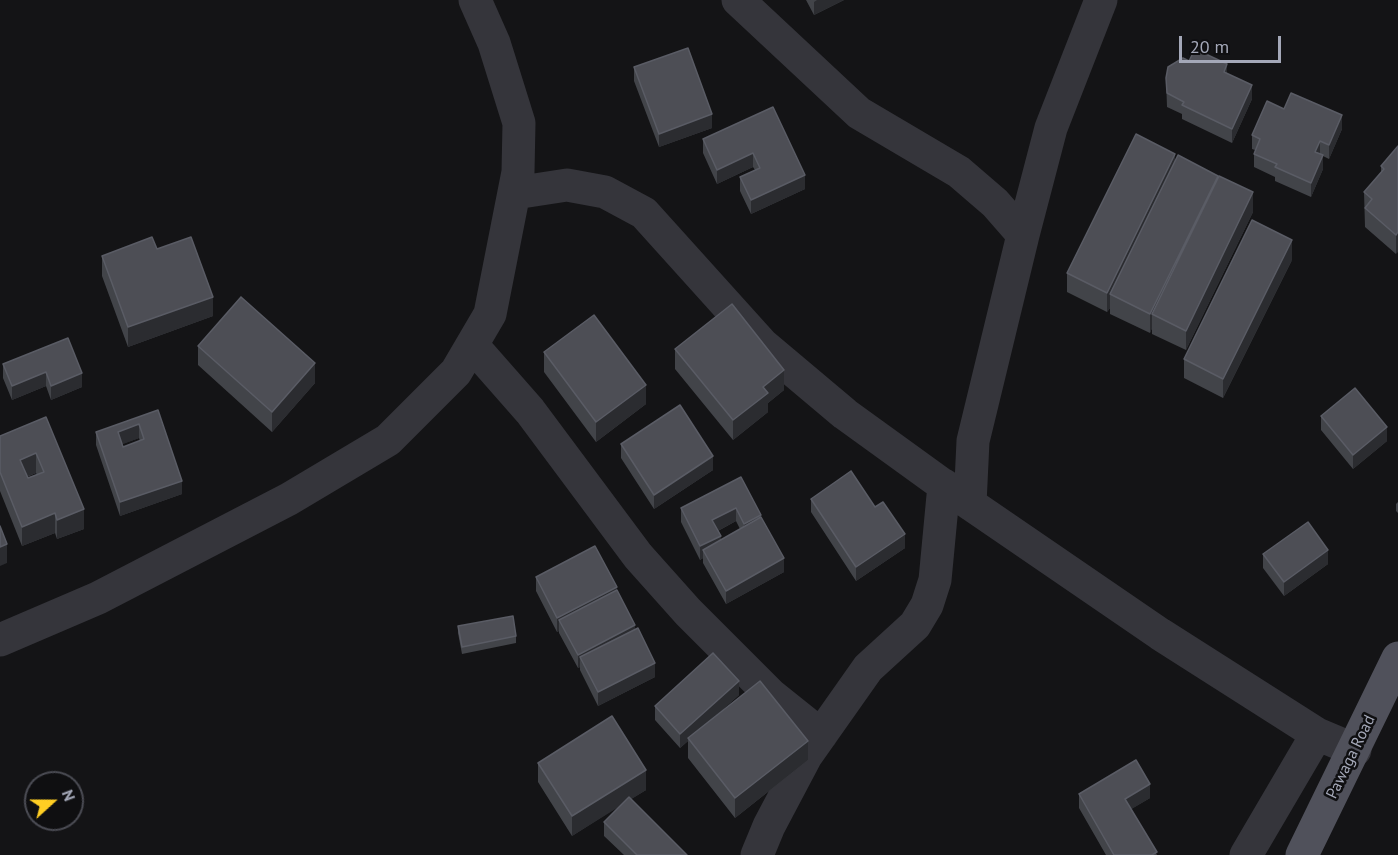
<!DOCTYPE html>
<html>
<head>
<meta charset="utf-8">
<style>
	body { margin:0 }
	#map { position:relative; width:1398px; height:855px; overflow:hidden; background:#141416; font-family:"PT Sans",sans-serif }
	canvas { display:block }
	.north { position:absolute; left:24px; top:771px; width:60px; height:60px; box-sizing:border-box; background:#0f0f11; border:2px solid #4b4c54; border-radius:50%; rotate:69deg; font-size:16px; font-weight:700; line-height:24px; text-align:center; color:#a4a8b8 }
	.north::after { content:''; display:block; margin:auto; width:21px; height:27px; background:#ffce23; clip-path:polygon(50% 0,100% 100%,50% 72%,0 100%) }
	.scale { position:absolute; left:1179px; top:36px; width:102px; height:27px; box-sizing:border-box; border:3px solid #a4a8b8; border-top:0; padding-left:8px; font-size:18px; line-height:21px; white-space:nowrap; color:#a4a8b8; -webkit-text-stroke:4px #0f0f11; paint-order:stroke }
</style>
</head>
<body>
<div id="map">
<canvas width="1398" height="855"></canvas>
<div class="north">N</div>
<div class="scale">20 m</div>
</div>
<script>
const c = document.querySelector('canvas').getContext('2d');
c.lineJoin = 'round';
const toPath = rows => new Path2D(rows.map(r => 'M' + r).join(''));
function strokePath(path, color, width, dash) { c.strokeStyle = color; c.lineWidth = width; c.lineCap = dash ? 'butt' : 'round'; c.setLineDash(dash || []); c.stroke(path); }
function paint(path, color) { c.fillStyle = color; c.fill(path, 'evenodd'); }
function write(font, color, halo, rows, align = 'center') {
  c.font = font + ' "PT Sans",sans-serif'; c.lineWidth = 5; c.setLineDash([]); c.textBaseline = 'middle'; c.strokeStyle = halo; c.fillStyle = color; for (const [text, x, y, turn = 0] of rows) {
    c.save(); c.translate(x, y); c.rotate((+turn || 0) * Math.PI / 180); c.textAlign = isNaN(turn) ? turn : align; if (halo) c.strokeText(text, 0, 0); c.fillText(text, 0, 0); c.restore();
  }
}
const minor = toPath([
	[738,0,859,113,959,172,995,203,1023,235],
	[515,193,567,185,605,192,644,213,763,345,845,414,957,495,1160,634,1317,734,1355,750],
	[472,345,530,411,638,556,688,612,771,695,821,735],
	[970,504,973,441,1023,235,1051,128,1101,0],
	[0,640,98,598,289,499,388,440,456,372,490,314,518,172,519,123,494,43,475,0],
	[757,855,769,826,806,756,868,668,915,625,927,605,935,580,944,485],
	[1246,855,1317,734]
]);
const major = toPath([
	[1302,855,1398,658]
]);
const wall = toPath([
	[806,0,844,0,814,15],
	[1189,61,1227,73,1252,99,1232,143,1182,119,1182,114,1167,107,1166,78],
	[634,67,712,128,659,147,634,81],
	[773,107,805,189,751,214,740,191,740,177,755,170,753,167,717,184,703,153,703,139],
	[1284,109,1342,129,1329,159,1323,156,1323,169,1311,197,1275,181,1275,177,1254,167,1254,154,1255,150,1252,149,1252,135],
	[1398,146,1396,254,1365,227,1364,192,1381,172,1381,166],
	[1175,161,1218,178,1253,212,1186,350,1152,334,1152,328,1150,333,1110,314,1110,308,1107,312,1067,292,1067,273],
	[157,249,213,316,128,347,102,276,102,256],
	[1292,260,1223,398,1184,378,1184,359],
	[68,338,82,387,51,400,46,386,12,400,3,378,3,364],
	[198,346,315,383,272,432,198,365],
	[675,349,784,390,768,403,768,412,733,440,675,369],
	[544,352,646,404,596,442,544,372],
	[158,410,182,494,120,516,96,445,96,432],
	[139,438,140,441,123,447,122,444],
	[1321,416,1387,441,1353,469,1321,430],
	[46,417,84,529,57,539,55,533,22,546,0,491,0,436],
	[36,473,37,475,28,478,27,477],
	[621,444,713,470,654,509,621,458],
	[741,477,761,517,784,572,726,604,703,563,703,558,700,560,681,522,681,508],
	[736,521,740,529,721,540,718,531],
	[811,499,875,507,905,548,856,581,811,512],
	[1398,502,1398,513,1396,511,1396,504],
	[1263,554,1328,564,1284,596,1263,568],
	[536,577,617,590,635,629,655,677,598,706,580,670,580,667,578,668,559,633,559,631,557,632,536,591],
	[458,626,516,636,516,643,462,654,458,633],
	[739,695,713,718,808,760,735,818,688,758,688,741,680,748,655,720,655,706],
	[538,763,646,790,631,799,687,855,624,855,604,836,604,822,619,806,572,836,538,782],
	[1079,794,1150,798,1131,809,1157,855,1106,855,1079,808]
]);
const shadedWall = toPath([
	[817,0,844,0,814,15,814,2],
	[1227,64,1227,78,1224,72],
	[1252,85,1252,99,1232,143,1232,129],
	[712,114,712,128,659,147,659,134],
	[1342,115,1342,129,1329,159,1329,145],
	[1320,141,1320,155,1315,152],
	[753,153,753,167,717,184,717,170],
	[1175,154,1175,174,1110,294,1110,308,1107,312,1107,293],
	[1323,155,1323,169,1311,197,1311,183],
	[805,175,805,189,751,214,751,200],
	[1218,176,1218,195,1152,314,1152,328,1150,333,1150,314],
	[1253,192,1253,212,1186,350,1186,331],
	[1398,232,1398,252,1396,254,1396,235],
	[1292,240,1292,260,1223,398,1223,379],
	[213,297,213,316,128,347,128,327],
	[315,363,315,383,272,432,272,412],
	[784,370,784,390,768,403,768,412,733,440,733,420,763,387],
	[46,372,46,386,12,400,12,386],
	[82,373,82,387,51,400,51,386],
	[646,385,646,404,596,442,596,422],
	[139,424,139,438,118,446,118,432],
	[1387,427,1387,441,1353,469,1353,455],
	[36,453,36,473,20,479,20,460],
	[713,456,713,470,654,509,654,495],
	[182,481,182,494,120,516,120,502],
	[736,508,736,521,712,534,712,520],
	[84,509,84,529,57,539,57,520],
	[55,513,55,533,22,546,22,527],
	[761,515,761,529,744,537,744,524],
	[905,534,905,548,856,581,856,567],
	[721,536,721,549,703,550,703,558,700,560,700,546],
	[7,544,7,563,0,566,0,547],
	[1328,550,1328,564,1284,596,1284,582],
	[784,558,784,572,726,604,726,591],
	[617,587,617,601,559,620,559,631,557,632,557,618],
	[635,625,635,639,580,657,580,667,578,668,578,655],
	[655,663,655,677,598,706,598,692],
	[739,681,739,695,689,740,688,738,688,741,680,748,680,734],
	[808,741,808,760,735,818,735,798],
	[646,770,646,790,572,836,572,816],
	[1150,784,1150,798,1125,813,1125,799]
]);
const building = toPath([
	[688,48,712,114,659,134,634,67,688,48],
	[1195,49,1227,64,1224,72,1252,85,1232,129,1182,105,1184,102,1167,93,1166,78,1168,67,1183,58,1189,61,1195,49],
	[1291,93,1342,115,1329,145,1320,141,1315,152,1323,155,1311,183,1275,167,1277,164,1254,154,1260,139,1252,135,1267,101,1284,109,1291,93],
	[773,107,805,175,751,200,740,177,760,168,753,153,717,170,703,139,773,107],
	[1136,134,1175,154,1107,293,1067,273,1136,134],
	[1398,146,1398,232,1396,235,1365,208,1372,199,1364,192,1384,169,1381,166,1398,146],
	[1178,155,1218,176,1150,314,1110,294,1178,155],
	[1219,176,1253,192,1186,331,1152,314,1219,176],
	[1252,220,1292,240,1223,379,1184,359,1252,220],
	[152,237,157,249,191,237,213,297,128,327,102,256,152,237],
	[241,297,315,363,272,412,198,346,241,297],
	[732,304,784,370,763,387,768,393,733,420,675,349,732,304],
	[594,315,646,385,596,422,544,352,594,315],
	[68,338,82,373,51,386,46,372,12,386,3,364,68,338],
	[1355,388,1387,427,1353,455,1321,416,1355,388],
	[680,405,713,456,654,495,621,444,680,405],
	[158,410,182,481,120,502,96,432,158,410],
	[139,424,144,439,123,447,118,432,139,424],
	[46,417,84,509,57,520,55,513,22,527,0,472,0,436,46,417],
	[36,453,44,472,28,478,20,460,36,453],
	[851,471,875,507,883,502,905,534,856,567,811,499,851,471],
	[741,477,761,515,744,524,736,508,712,520,721,536,700,546,681,508,741,477],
	[761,517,784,558,726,591,703,550,761,517],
	[1308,522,1328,550,1284,582,1263,554,1308,522],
	[0,526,7,544,0,547,0,526],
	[595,546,617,587,557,618,536,577,595,546],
	[617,590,635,625,578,655,559,620,617,590],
	[513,616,516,636,462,647,458,626,513,616],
	[638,628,655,663,598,692,580,657,638,628],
	[713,653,739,681,680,734,655,706,713,653],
	[760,681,808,741,735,798,688,738,760,681],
	[612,716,646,770,572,816,538,763,612,716],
	[1136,760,1150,784,1125,799,1157,852,1152,855,1114,855,1079,794,1136,760],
	[629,797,687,855,637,855,604,822,629,797]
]);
const streetNames = [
	["Pawaga Road",1351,757,-64]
];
strokePath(minor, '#35353b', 33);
strokePath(major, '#50515b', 33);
paint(wall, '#424449');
paint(shadedWall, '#2b2c30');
paint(building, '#4d4e55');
strokePath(building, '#5a5c65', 1.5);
write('16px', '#a4a8b8', '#0f0f11', streetNames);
</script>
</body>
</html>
